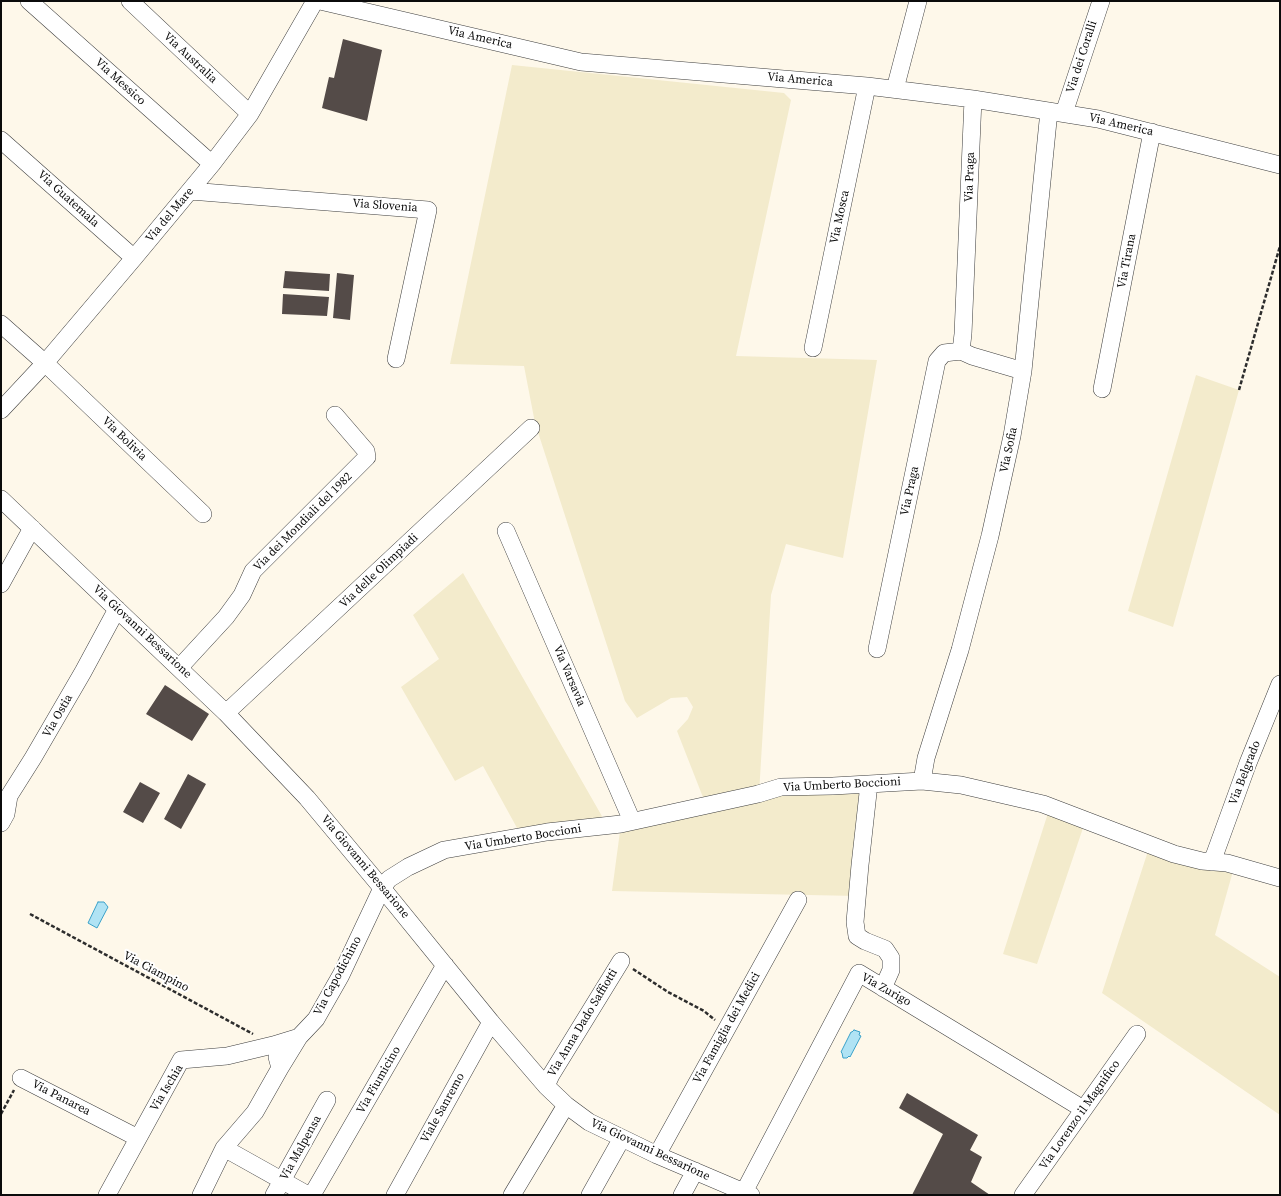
<!DOCTYPE html>
<html>
<head>
<meta charset="utf-8">
<style>
	body { margin:0 }
	#map { position:relative; width:1281px; height:1196px; overflow:hidden; background:#fef8ea; font-family:"Source Serif 4",serif }
	canvas { display:block }
	.frame { position:absolute; inset:0; border:2px solid #0b0b0b; pointer-events:none }
</style>
</head>
<body>
<div id="map">
<canvas width="1281" height="1196"></canvas>
<div class="frame"></div>
</div>
<script>
const c = document.querySelector('canvas').getContext('2d');
c.lineJoin = 'round';
function paint(path, color) { c.fillStyle = color; c.fill(path, 'evenodd'); }
const toPath = rows => new Path2D(rows.map(r => 'M' + r).join(''));
function strokePath(path, color, width, dash) { c.strokeStyle = color; c.lineWidth = width; c.lineCap = dash ? 'butt' : 'round'; c.setLineDash(dash || []); c.stroke(path); }
function write(font, color, halo, rows, align = 'center') {
  c.font = font + ' "Source Serif 4",serif'; c.lineWidth = 4; c.setLineDash([]); c.textBaseline = 'middle'; c.strokeStyle = halo; c.fillStyle = color; for (const [text, x, y, turn = 0] of rows) {
    c.save(); c.translate(x, y); c.rotate((+turn || 0) * Math.PI / 180); c.textAlign = isNaN(turn) ? turn : align; if (halo) c.strokeText(text, 0, 0); c.fillText(text, 0, 0); c.restore();
  }
}
const farmland = toPath([
	[512,65,784,93,791,100,736,356,877,360,843,558,786,544,771,595,759,794,869,784,857,896,612,891,621,824,706,805,677,731,688,719,693,707,687,697,671,698,637,718,625,701,535,423,524,366,450,364],
	[1196,375,1239,390,1173,627,1128,611],
	[463,573,607,825,522,837,483,766,455,781,401,687,439,659,413,615],
	[1048,813,1083,828,1037,964,1003,954],
	[1148,851,1233,871,1215,935,1280,977,1280,1115,1102,993]
]);
const water = toPath([
	[98,902,104,902,108,907,97,928,88,923,98,902],
	[854,1030,860,1032,859,1035,861,1036,850,1057,849,1056,847,1058,843,1058,842,1053,841,1052,851,1032,852,1032,854,1030]
]);
const building = toPath([
	[343,39,382,50,367,121,322,108,329,77,334,78],
	[285,271,330,274,329,291,283,288],
	[337,273,354,275,350,320,333,318],
	[283,294,329,297,327,316,282,314],
	[165,685,209,714,192,741,146,714],
	[188,774,206,784,181,829,164,819],
	[140,782,160,793,143,823,123,812],
	[907,1093,978,1135,970,1150,982,1157,971,1182,990,1195,912,1195,943,1134,899,1108]
]);
const path = toPath([
	[1239,390,1280,246],
	[30,914,253,1034],
	[633,969,668,992,704,1011,715,1020],
	[1,1114,14,1090]
]);
const minor = toPath([
	[29,1,212,164],
	[130,1,250,114],
	[320,1,581,62,867,86,973,99,1098,119,1280,165],
	[895,89,918,1],
	[1064,113,1101,1],
	[1,140,134,258],
	[190,191,428,210,396,359],
	[1,324,45,363,203,514],
	[813,348,867,86],
	[961,351,963,334,973,99],
	[1102,389,1152,132],
	[1,410,45,363,134,258,212,164,250,114,315,1],
	[1,499,226,713,307,798,382,888,491,1022,546,1086,566,1105,589,1122,657,1155,751,1195],
	[506,531,632,821],
	[1,584,32,528],
	[877,649,937,361,944,353,961,351,972,356,1023,371],
	[179,668,226,617,242,595,253,571,367,457,366,451,335,415],
	[226,713,531,428],
	[922,781,926,758,960,650,990,536,1012,436,1023,371,1049,111],
	[869,784,860,865,855,922,857,936,865,941,885,949,891,958,891,970,883,988],
	[1,823,6,814,9,796,33,758,83,672,117,609],
	[1212,862,1248,763,1280,684],
	[277,1057,280,1068,299,1037],
	[21,1078,138,1138],
	[546,1086,551,1075,621,961],
	[224,1148,308,1195],
	[657,1155,798,900],
	[744,1192,859,973,1083,1109],
	[107,1195,181,1060,227,1056,273,1045,299,1037,316,1019,341,975,382,888,389,879,408,867,444,850,547,832,621,824,758,794,781,787,833,786,922,781,961,785,1043,804,1174,854,1202,861,1227,863,1280,878],
	[201,1195,224,1148,255,1112,280,1068],
	[274,1195,327,1100],
	[312,1195,445,965],
	[395,1195,491,1022],
	[512,1195,566,1105],
	[590,1195,622,1138],
	[682,1195,695,1171],
	[1023,1195,1137,1034]
]);
const streetNames = [
	["Via America",480,38,13],
	["Via dei Coralli",1082,57,-72],
	["Via Australia",190,58,43],
	["Via America",800,80,5],
	["Via Messico",120,82,42],
	["Via America",1121,125,13],
	["Via Praga",970,177,-88],
	["Via Guatemala",68,199,42],
	["Via Slovenia",385,206,4],
	["Via del Mare",170,215,-50],
	["Via Mosca",840,217,-78],
	["Via Tirana",1127,261,-79],
	["Via Bolivia",124,439,44],
	["Via Sofia",1009,450,-78],
	["Via Praga",910,491,-78],
	["Via dei Mondiali del 1982",303,522,-45],
	["Via delle Olimpiadi",379,571,-43],
	["Via Giovanni Bessarione",142,632,43],
	["Via Varsavia",569,676,67],
	["Via Ostia",58,716,-60],
	["Via Belgrado",1245,773,-69],
	["Via Umberto Boccioni",842,785,-3],
	["Via Umberto Boccioni",523,838,-9],
	["Via Giovanni Bessarione",365,867,50],
	["Via Ciampino",156,972,28],
	["Via Capodichino",338,976,-62],
	["Via Zurigo",886,990,29],
	["Via Anna Dado Saffiotti",583,1023,-59],
	["Via Famiglia dei Medici",727,1028,-61],
	["Via Fiumicino",379,1080,-60],
	["Via Ischia",167,1088,-59],
	["Via Panarea",61,1098,27],
	["Viale Sanremo",443,1108,-61],
	["Via Lorenzo il Magnifico",1080,1115,-55],
	["Via Malpensa",301,1148,-61],
	["Via Giovanni Bessarione",650,1150,25]
];
paint(farmland, '#f3ebcc');
paint(water, '#b0e3f4');
strokePath(water, '#3aa1c9', 1);
paint(building, '#544b48');
strokePath(minor, '#3e3e3e', 18);
strokePath(path, '#2d2d2d', 2.5, [4, 2]);
strokePath(minor, '#fff', 17);
write('12px', '#0b0b0b', '#fff', streetNames);
</script>
</body>
</html>
